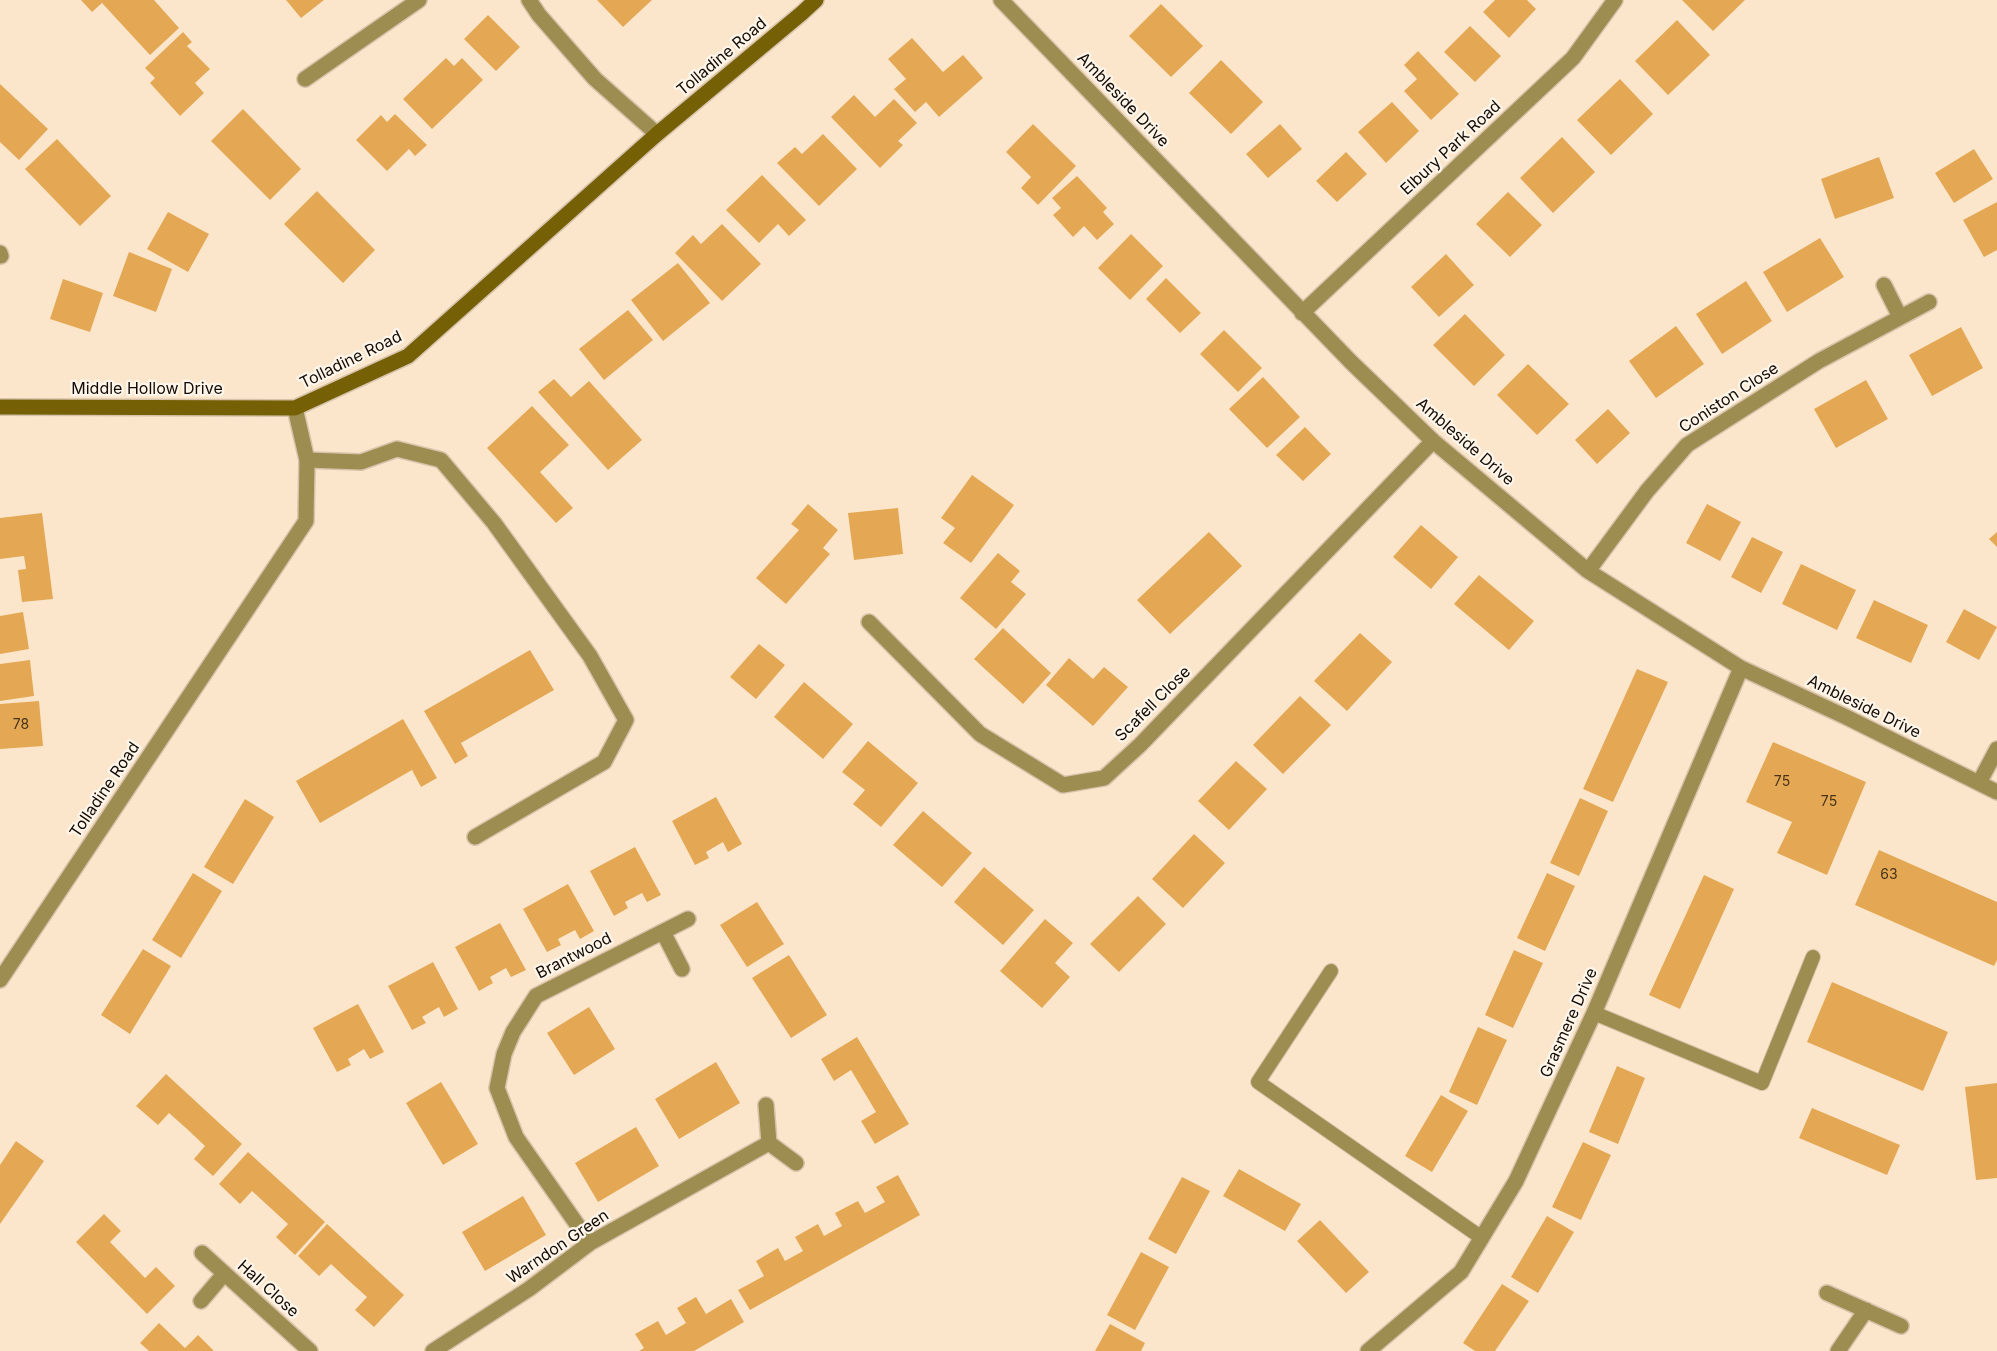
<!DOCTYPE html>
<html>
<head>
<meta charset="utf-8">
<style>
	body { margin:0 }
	canvas { display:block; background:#fce6cb }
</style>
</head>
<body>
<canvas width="1997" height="1351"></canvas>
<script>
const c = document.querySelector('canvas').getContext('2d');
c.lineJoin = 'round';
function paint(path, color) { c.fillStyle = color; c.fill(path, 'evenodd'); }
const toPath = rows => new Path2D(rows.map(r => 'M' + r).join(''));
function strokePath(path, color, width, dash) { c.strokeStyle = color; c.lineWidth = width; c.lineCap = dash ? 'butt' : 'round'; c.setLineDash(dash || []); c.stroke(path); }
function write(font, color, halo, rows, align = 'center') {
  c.font = font + ' Inter,sans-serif'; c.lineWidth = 4.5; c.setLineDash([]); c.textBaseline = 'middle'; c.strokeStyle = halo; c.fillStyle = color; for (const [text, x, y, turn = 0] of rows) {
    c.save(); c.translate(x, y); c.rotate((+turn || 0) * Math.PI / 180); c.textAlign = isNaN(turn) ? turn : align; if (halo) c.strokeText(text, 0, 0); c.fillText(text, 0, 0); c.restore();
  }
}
const building = toPath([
	[81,0,154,0,179,28,150,55,102,3,92,12],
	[286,0,324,0,301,18],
	[597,0,652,0,623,27],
	[1495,0,1527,0,1536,9,1509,38,1483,12],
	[1682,0,1745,0,1713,31],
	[1161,4,1203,46,1171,77,1129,36],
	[488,15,520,47,496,71,464,39],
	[1677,20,1710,55,1668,95,1635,61],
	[1470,26,1501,56,1475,82,1444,52],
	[183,32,192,42,187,46,210,69,195,83,204,93,180,116,150,83,155,78,145,68],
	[912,38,943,72,963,55,983,78,939,117,926,102,915,112,894,89,906,79,888,59],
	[1418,51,1459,94,1431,120,1404,91,1417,79,1404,65],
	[446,58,454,66,462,58,483,80,432,129,403,99],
	[1221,60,1263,102,1231,134,1189,93],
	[1620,79,1653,114,1611,155,1577,120],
	[0,84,48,129,19,160,0,142],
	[854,95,875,117,894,99,917,123,898,141,903,145,880,168,831,117],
	[1392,102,1419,131,1386,163,1358,132],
	[243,109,301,169,270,200,211,141],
	[395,114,427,145,415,156,409,149,387,171,356,140,381,115,387,122],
	[1033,124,1076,166,1038,205,1021,188,1031,177,1006,152],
	[1280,124,1302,149,1268,178,1246,154],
	[823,134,857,169,819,206,777,163,795,147,802,154],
	[1562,137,1595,172,1553,213,1520,178],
	[57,139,111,196,80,226,25,169],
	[1974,149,1993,179,1954,203,1935,173],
	[1346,152,1367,174,1337,202,1316,181],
	[1879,157,1894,198,1835,219,1821,179],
	[762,175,806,220,789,236,778,224,759,243,726,210],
	[1077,176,1107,208,1103,212,1114,224,1097,240,1084,226,1073,237,1053,215,1061,208,1052,198],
	[317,191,375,250,343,283,284,224],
	[1508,192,1542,225,1510,257,1476,224],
	[1997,202,1997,250,1984,257,1963,220],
	[168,212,209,234,188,272,147,249],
	[722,224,761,264,722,301,675,253,693,235,701,244],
	[1131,234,1163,266,1130,300,1098,268],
	[1820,238,1844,277,1787,312,1763,272],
	[129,252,172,269,156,312,113,296],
	[1446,254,1474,285,1439,317,1411,287],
	[678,263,710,303,663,341,631,300],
	[1166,278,1201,313,1180,333,1146,299],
	[63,279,103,293,90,332,50,319],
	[1746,281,1772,321,1722,354,1696,314],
	[628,310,653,340,604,380,579,349],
	[1465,314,1505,355,1474,386,1433,345],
	[1676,326,1704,364,1656,398,1629,361],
	[1961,327,1983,368,1932,396,1909,355],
	[1224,330,1262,368,1238,392,1200,354],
	[1528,364,1569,404,1537,435,1497,395],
	[1263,377,1300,417,1267,448,1229,409],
	[554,379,571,397,589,381,642,440,608,470,538,392],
	[1866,380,1888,419,1836,448,1814,409],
	[532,406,569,445,540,472,573,508,556,523,487,448],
	[1608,409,1630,433,1597,464,1575,440],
	[1305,427,1331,454,1303,481,1276,455],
	[972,475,1014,505,971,563,943,543,955,528,941,518],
	[808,504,838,530,823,548,830,554,786,604,756,578,799,530,791,524],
	[1707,504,1741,522,1720,561,1686,543],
	[898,508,903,554,854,560,848,513],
	[42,513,53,599,22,602,18,570,26,569,24,556,0,559,0,518],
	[1421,525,1458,557,1431,589,1393,557],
	[1209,532,1242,566,1170,634,1137,600],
	[1997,532,1997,547,1989,539],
	[1752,537,1783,552,1761,593,1731,577],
	[998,553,1020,571,1011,582,1026,594,996,629,960,598],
	[1801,564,1856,590,1837,630,1782,604],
	[1479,575,1534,621,1509,650,1454,604],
	[1874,600,1928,625,1911,663,1856,638],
	[1964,609,1997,627,1979,660,1946,642],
	[23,612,29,649,0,654,0,616],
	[1003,628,1051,673,1023,704,974,659],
	[1360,633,1392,662,1347,711,1314,681],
	[759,644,785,665,756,699,730,677],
	[530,650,554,690,461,743,468,756,455,764,424,711],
	[1069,658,1093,679,1104,667,1128,687,1093,726,1046,685],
	[30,660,34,696,0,701,0,664],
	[1637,669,1668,682,1613,802,1583,789],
	[804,682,853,724,823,759,774,717],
	[1300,696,1331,725,1283,774,1253,745],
	[39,701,43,746,0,749,0,704],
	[403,719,437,778,421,787,412,770,320,823,296,781],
	[868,741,918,783,881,827,853,804,865,790,842,772],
	[1773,742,1866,782,1827,875,1777,853,1792,822,1746,802],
	[1236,761,1267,789,1229,830,1198,801],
	[716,797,742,844,728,852,723,842,706,852,709,858,695,865,672,821],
	[1580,798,1608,811,1579,876,1550,863],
	[245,799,274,817,233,884,204,867],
	[923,811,972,853,942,887,893,845],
	[1194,834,1225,863,1183,908,1152,879],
	[635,847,661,895,647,902,642,893,625,902,628,908,614,916,590,871],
	[1879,850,1997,902,1997,960,1994,966,1855,905],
	[984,867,1034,910,1003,945,954,902],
	[193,873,222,891,181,958,152,940],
	[1547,873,1575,886,1545,951,1517,938],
	[1704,875,1734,889,1680,1009,1649,995],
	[568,884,594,931,580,939,575,930,558,939,561,945,547,952,523,909],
	[1138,896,1166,924,1119,972,1090,944],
	[757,902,784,944,747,967,720,925],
	[1045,919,1073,943,1055,963,1070,977,1042,1008,1000,971],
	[500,923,526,970,511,977,506,968,490,977,493,983,479,991,455,947],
	[143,949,171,966,130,1034,101,1015],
	[1514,950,1543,963,1513,1028,1485,1015],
	[789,955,827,1015,791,1038,752,978],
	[433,962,458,1009,444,1017,439,1007,422,1017,426,1023,412,1030,388,986],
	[1832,982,1948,1032,1923,1091,1807,1042],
	[358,1004,384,1052,370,1059,364,1049,348,1059,351,1065,337,1072,313,1028],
	[589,1007,615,1049,574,1075,547,1033],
	[1478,1027,1507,1040,1477,1105,1449,1092],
	[857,1037,909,1124,875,1144,861,1121,876,1112,851,1070,834,1081,821,1059],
	[716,1062,740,1103,679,1139,655,1099],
	[1617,1066,1645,1078,1618,1144,1589,1132],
	[166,1074,242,1144,213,1176,194,1159,205,1146,187,1129,169,1113,158,1125,136,1106],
	[441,1082,478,1144,443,1165,406,1103],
	[1997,1083,1997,1178,1976,1180,1965,1087],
	[1441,1095,1468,1111,1432,1172,1405,1156],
	[1812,1108,1900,1145,1887,1175,1799,1138],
	[636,1127,659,1166,598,1202,575,1163],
	[16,1141,44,1161,0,1224,0,1165],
	[1583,1142,1611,1155,1581,1220,1552,1207],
	[248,1152,325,1222,295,1255,276,1237,288,1224,252,1191,240,1204,219,1184],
	[1239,1169,1301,1204,1285,1231,1223,1196],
	[898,1175,920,1215,750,1310,738,1290,764,1276,756,1261,778,1248,785,1261,803,1251,795,1237,818,1224,824,1236,842,1226,835,1213,858,1201,865,1213,885,1202,876,1187],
	[1182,1177,1210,1191,1176,1254,1148,1239],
	[523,1196,546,1235,485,1271,462,1232],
	[104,1214,121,1231,110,1242,145,1278,156,1267,175,1286,147,1314,76,1242],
	[1547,1216,1574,1232,1538,1293,1511,1277],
	[1320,1220,1369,1272,1346,1293,1297,1241],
	[327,1224,404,1295,374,1327,355,1310,367,1297,348,1280,331,1264,319,1276,298,1256],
	[1141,1252,1169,1267,1135,1330,1107,1315],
	[1502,1284,1529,1301,1495,1351,1475,1351,1463,1343],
	[696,1297,706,1314,731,1299,744,1322,694,1351,639,1351,644,1348,635,1334,658,1321,666,1335,686,1323,677,1308],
	[159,1323,185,1348,198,1335,214,1351,149,1351,140,1343],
	[1110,1324,1145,1343,1141,1351,1095,1351]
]);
const service = toPath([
	[1331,971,1258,1082,1482,1238],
	[1594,1013,1762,1083,1813,957]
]);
const minor = toPath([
	[529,0,539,15,595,79,657,134],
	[1001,0,1351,362,1433,441,1588,571,1741,668,1846,717,1997,792],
	[305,79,419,0],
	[0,253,1,256],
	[1884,285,1900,317],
	[1302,313,1573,58,1615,0],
	[307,460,361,462,397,449,441,460,494,523,590,656,626,720,604,762,475,837],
	[1588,571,1647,491,1687,445,1819,361,1929,302],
	[869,622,980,734,1063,785,1104,778,1140,745,1433,441],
	[1979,783,1997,749],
	[663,932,682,969],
	[766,1105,769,1143,796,1163],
	[590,1243,516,1137,497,1088,504,1054,513,1032,536,996,688,919],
	[202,1253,310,1351],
	[1827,1293,1901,1326],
	[201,1301,224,1274],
	[433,1351,529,1289,590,1243,769,1143],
	[1368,1351,1461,1272,1516,1181,1594,1013,1741,668],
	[1838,1351,1866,1310]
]);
const tertiary = toPath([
	[0,980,306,521,307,460,295,408]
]);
const secondary = toPath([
	[0,407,295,408,408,356,657,134,802,13,816,0]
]);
const numberNames = [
	["78",21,725],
	["75",1782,782],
	["75",1829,802],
	["63",1889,875]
];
const streetNames = [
	["Tolladine Road",722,57,-40],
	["Ambleside Drive",1123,100,46],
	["Elbury Park Road",1451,148,-43],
	["Tolladine Road",351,360,-26],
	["Middle Hollow Drive",147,389],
	["Coniston Close",1729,398,-33],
	["Ambleside Drive",1465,442,41],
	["Scafell Close",1153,704,-45],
	["Ambleside Drive",1864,707,26],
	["Tolladine Road",105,790,-56],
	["Brantwood",574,956,-27],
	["Grasmere Drive",1569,1023,-66],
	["Warndon Green",558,1247,-34],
	["Hall Close",268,1289,42]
];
paint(building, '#e4a855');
strokePath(service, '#d7c3ab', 16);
strokePath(minor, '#d7c3ab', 18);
strokePath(tertiary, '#d7c3ab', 18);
strokePath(secondary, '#d7c3ab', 18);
strokePath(service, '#9e8d51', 14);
strokePath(minor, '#9e8d51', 15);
strokePath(tertiary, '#9e8d51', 15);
strokePath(secondary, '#756006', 15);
write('14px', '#483318', null, numberNames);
write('16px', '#140c04', '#fef6eb', streetNames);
</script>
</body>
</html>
